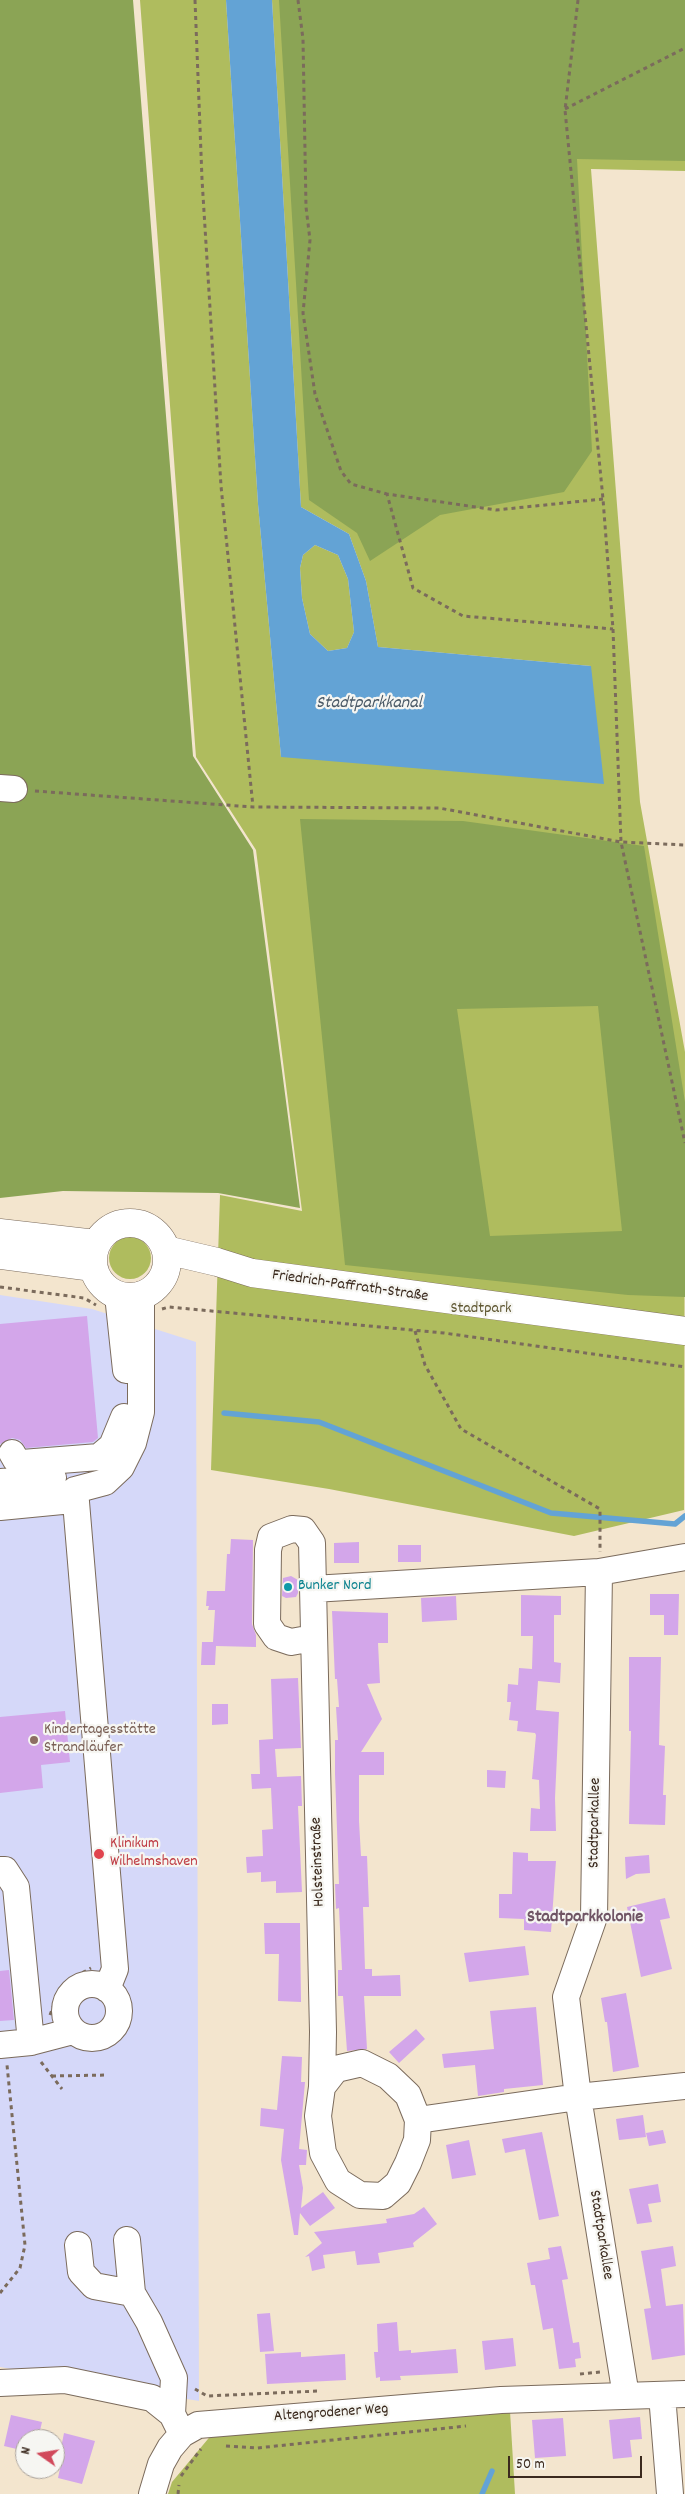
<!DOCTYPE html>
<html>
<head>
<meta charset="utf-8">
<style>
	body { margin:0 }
	#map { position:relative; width:685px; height:2494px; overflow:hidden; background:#f3e5ce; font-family:Dekko,sans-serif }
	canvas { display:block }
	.north { position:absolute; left:15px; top:2429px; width:50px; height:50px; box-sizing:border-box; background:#f6f6f2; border:1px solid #aba49d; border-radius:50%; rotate:283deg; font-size:14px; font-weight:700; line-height:20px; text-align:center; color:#3b2a1e }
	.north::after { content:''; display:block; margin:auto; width:18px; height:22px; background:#d1495b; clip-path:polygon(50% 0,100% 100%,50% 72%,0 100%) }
	.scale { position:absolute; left:508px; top:2456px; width:134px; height:22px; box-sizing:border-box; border:2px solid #3b2a1e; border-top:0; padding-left:6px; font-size:15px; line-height:18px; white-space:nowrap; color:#3b2a1e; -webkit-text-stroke:4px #f6f6f2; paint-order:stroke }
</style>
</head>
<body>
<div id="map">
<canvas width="685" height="2494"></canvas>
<div class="north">N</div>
<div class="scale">50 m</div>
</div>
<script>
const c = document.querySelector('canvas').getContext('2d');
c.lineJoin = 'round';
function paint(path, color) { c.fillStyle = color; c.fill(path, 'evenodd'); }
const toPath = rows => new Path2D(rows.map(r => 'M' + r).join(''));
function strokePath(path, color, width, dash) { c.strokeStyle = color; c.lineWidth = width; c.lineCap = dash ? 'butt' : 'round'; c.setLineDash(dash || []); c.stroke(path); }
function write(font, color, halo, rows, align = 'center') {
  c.font = font + ' Dekko,sans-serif'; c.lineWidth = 4.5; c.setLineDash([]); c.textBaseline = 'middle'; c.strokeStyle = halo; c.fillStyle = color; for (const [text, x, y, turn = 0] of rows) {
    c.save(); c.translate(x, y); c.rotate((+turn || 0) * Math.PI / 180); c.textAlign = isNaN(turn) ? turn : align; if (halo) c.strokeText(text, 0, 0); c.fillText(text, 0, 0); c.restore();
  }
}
const built = toPath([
	[0,1295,92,1309,196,1342,199,2401,0,2367]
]);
const green = toPath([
	[140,0,226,0,258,504,281,757,591,666,378,647,366,581,349,534,301,507,272,0,685,0,685,171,591,169,640,802,685,1052,684,1510,574,1536,329,1489,211,1470,220,1195,302,1211,256,850,196,757],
	[315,545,338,555,348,579,354,632,347,648,328,651,310,634,302,598,300,568,303,555],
	'109 1258a21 21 0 1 1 42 0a21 21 0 1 1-42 0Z',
	[510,2411,515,2494,168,2494,172,2482,213,2433]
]);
const forest = toPath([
	[0,0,133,0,193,756,253,850,300,1208,218,1193,63,1191,0,1198],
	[279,0,685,0,685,161,577,159,592,451,564,492,440,515,370,561,357,533,309,500],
	[300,819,463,821,644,846,685,1102,685,1297,628,1295,345,1265],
	[598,1006,622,1231,490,1236,457,1009]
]);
const water = toPath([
	[226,0,272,0,301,507,349,534,366,581,378,647,591,666,604,784,281,757,258,504],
	[315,545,338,555,348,579,354,632,347,648,328,651,310,634,302,598,300,568,303,555]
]);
const stream = toPath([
	[224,1413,319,1422,551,1513,675,1524,685,1516],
	[482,2494,492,2471]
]);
const building = toPath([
	[87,1316,98,1438,93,1442,26,1448,20,1440,12,1438,0,1444,0,1324],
	[231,1539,253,1540,252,1624,256,1635,256,1647,216,1646,215,1665,201,1665,202,1642,213,1642,215,1610,208,1610,209,1606,206,1606,207,1591,225,1591,227,1554,230,1554],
	[359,1542,359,1563,334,1563,334,1543],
	[398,1545,421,1545,421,1562,398,1562],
	[291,1576,298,1580,298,1593,296,1597,286,1598,282,1596,283,1578],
	[650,1594,679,1594,678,1635,664,1635,664,1615,650,1615],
	[521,1595,561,1596,561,1615,554,1615,554,1662,561,1663,560,1683,538,1681,536,1710,559,1712,555,1798,556,1831,530,1831,531,1808,540,1809,539,1780,532,1779,536,1735,535,1733,517,1731,518,1721,509,1720,511,1702,507,1702,508,1684,518,1685,519,1668,532,1669,533,1636,521,1636],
	[456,1596,457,1620,422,1622,421,1598],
	[332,1611,388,1613,388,1643,378,1643,380,1683,367,1684,382,1719,361,1752,384,1752,384,1775,359,1775,359,1821,361,1856,367,1856,369,1907,363,1907,365,1969,372,1969,372,1976,400,1975,401,1996,364,1996,367,2049,347,2051,343,1996,338,1996,338,1970,342,1970,339,1908,336,1909,335,1884,339,1884,335,1774,335,1740,338,1740,336,1707,339,1707,337,1679,335,1679],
	[629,1657,661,1657,659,1745,665,1746,663,1795,666,1795,665,1825,629,1824,631,1731,629,1731],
	[298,1678,301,1748,275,1749,277,1777,301,1776,302,1806,298,1806,302,1892,276,1893,276,1881,261,1882,261,1872,247,1873,246,1857,263,1856,262,1830,273,1829,271,1788,252,1789,251,1774,260,1774,259,1740,273,1739,271,1679],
	[212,1704,228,1704,228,1724,212,1725],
	[65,1711,70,1762,41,1765,43,1788,0,1793,0,1717],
	[487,1770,506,1771,505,1788,487,1787],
	[513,1852,528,1853,528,1861,556,1861,551,1932,524,1930,524,1919,499,1918,499,1894,512,1894],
	[649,1855,650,1873,636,1874,626,1879,625,1857],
	[665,1898,670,1918,660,1920,672,1969,641,1977,627,1907],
	[264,1923,300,1923,301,2002,278,2001,279,1954,265,1954],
	[525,1946,529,1975,469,1982,464,1953],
	[9,1970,14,2020,0,2021,0,1971],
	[626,1993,639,2067,613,2072,607,2022,605,2022,601,1998],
	[536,2007,543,2085,504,2089,504,2092,478,2096,475,2065,444,2068,442,2054,494,2049,490,2011],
	[416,2029,425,2039,399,2063,389,2052],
	[282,2056,302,2057,301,2082,305,2082,299,2149,307,2150,306,2165,299,2165,303,2188,301,2208,323,2192,335,2208,310,2226,300,2213,298,2235,294,2235,281,2160,284,2129,260,2126,261,2108,277,2110],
	[643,2115,646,2137,619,2140,616,2119],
	[663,2130,666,2143,649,2146,646,2133],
	[542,2132,559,2216,539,2220,525,2149,505,2153,502,2139],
	[469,2140,476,2175,452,2179,446,2145],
	[658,2184,661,2202,648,2204,652,2222,637,2224,629,2189],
	[424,2207,437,2224,413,2243,414,2247,378,2253,380,2263,357,2265,355,2251,323,2255,325,2268,312,2271,309,2256,305,2257,322,2243,314,2232,387,2223,386,2219,414,2214],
	[561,2246,568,2279,562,2280,573,2343,579,2342,581,2358,575,2359,576,2367,559,2369,553,2328,543,2330,535,2285,531,2285,527,2263,550,2259,548,2248],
	[673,2246,676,2266,661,2269,666,2306,683,2304,685,2355,652,2360,644,2309,651,2308,641,2251],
	[270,2313,274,2351,260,2352,257,2314],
	[397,2322,399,2351,411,2350,411,2353,456,2349,458,2373,400,2376,401,2380,380,2381,380,2377,376,2378,374,2352,378,2352,377,2324],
	[513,2338,516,2366,485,2370,482,2341],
	[301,2352,301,2357,345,2354,346,2380,267,2384,265,2354],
	[11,2415,42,2422,38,2439,25,2439,25,2451,4,2446],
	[640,2417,642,2439,630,2440,632,2457,613,2459,609,2420],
	[563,2418,566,2456,535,2458,532,2420],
	[64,2433,95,2441,82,2484,58,2478,64,2449,61,2448]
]);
const path = toPath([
	[195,0,202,179,221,486,253,807],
	[298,0,303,39,306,207,310,240,303,313,315,394,341,471,351,484,387,494],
	[578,0,565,110,603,499,613,629,621,842,685,1143],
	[565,109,685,48],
	[603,499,496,510,387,494,413,588,463,616,613,629],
	[35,791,253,807,439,808,621,842,685,845],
	[0,1287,84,1298,96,1305],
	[162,1309,169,1307,444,1333,685,1367],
	[415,1331,425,1365,461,1429,600,1509,600,1552],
	[50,2015,60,1989,69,1980,91,1968],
	[41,2062,62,2089],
	[52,2076,108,2075],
	[0,2293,20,2268,25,2245,7,2065],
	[580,2374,601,2372],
	[195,2389,207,2396,319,2391],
	[226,2446,257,2448,466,2426],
	[181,2476,201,2449],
	[178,2494,179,2485]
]);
const minor = toPath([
	[0,788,14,789],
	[118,1295,126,1370],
	[12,1453,16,1460,22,1463,99,1457,112,1446,124,1417],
	[0,1482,53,1478],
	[75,1490,115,1969,107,1989],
	[0,1507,62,1501,75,1490,105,1482,121,1467,133,1443,141,1412,141,1295],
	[599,1572,594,1917,566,1997,578,2097,626,2396],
	[313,1589,599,1572,685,1557],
	[313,1638,291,1642,276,1637,267,1624,268,1550,271,1537,292,1529,303,1530,312,1543,323,2032,322,2087],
	[0,1870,5,1870,16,1887,31,2042],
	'65 2011a27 27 0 1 1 54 0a27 27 0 1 1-54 0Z',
	[0,2045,31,2042,73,2031],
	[362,2063,388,2076,408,2095,418,2120,417,2140,408,2163,398,2183,383,2196,360,2195,338,2181,323,2153,318,2116,322,2087,336,2069,362,2063],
	[418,2120,578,2097,685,2086],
	[127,2240,132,2293,149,2322,174,2378,172,2414],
	[78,2245,81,2272,94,2286,132,2293],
	[0,2383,65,2380,152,2398,172,2414,182,2434],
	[662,2395,670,2494],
	[152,2494,161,2464,170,2448,182,2434,198,2425,501,2400,685,2394]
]);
const major = toPath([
	'93 1260a37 37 0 1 1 74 0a37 37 0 1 1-74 0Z',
	[0,1233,96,1244],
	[166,1250,217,1262,252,1273,685,1331],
	[0,1255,93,1267]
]);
const markers = [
	[288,1587,5,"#0f9aa8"],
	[34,1740,5,"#8d6e63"],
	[99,1854,6,"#e0444e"]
];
const streetNames = [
	["Friedrich-Paffrath-Straße",350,1287,8],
	["Stadtparkallee",596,1823,-89],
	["Holsteinstraße",319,1862,-92],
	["Stadtparkallee",600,2235,81],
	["Altengrodener Weg",331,2414,-4]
];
const parkNames = [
	["Stadtpark",481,1310]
];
const cultureNames = [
	["Bunker Nord",298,1587]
];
const educationNames = [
	["Kindertagesstätte",44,1731],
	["Strandläufer",44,1749]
];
const healthNames = [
	["Klinikum",110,1845],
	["Wilhelmshaven",110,1863]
];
const waterNames = [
	["Stadtparkkanal",369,705]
];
const neighbourhoodNames = [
	["Stadtparkkolonie",585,1919]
];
paint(built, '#d5d8f9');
paint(green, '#afbc5e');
paint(forest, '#8ba455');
paint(water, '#63a3d5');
strokePath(stream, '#63a3d5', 5.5);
paint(building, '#d3a6ea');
strokePath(minor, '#7b6b5c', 28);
strokePath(major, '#7b6b5c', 29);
strokePath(path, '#7b6b5c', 3, [4, 4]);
strokePath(minor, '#fff', 26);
strokePath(major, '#fff', 28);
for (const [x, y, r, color] of markers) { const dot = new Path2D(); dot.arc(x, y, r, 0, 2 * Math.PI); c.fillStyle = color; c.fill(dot); strokePath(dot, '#f6f6f2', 2); }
write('16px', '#3b2a1e', '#f6f6f2', streetNames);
write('16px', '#5e5631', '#f6f6f2', parkNames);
write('16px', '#0d838f', '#f6f6f2', cultureNames, 'left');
write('16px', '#785e54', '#f6f6f2', educationNames, 'left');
write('16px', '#be3a42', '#f6f6f2', healthNames, 'left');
write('italic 18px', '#4b5a67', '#f6f6f2', waterNames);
write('bold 18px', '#705565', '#f6f6f2', neighbourhoodNames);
</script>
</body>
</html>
